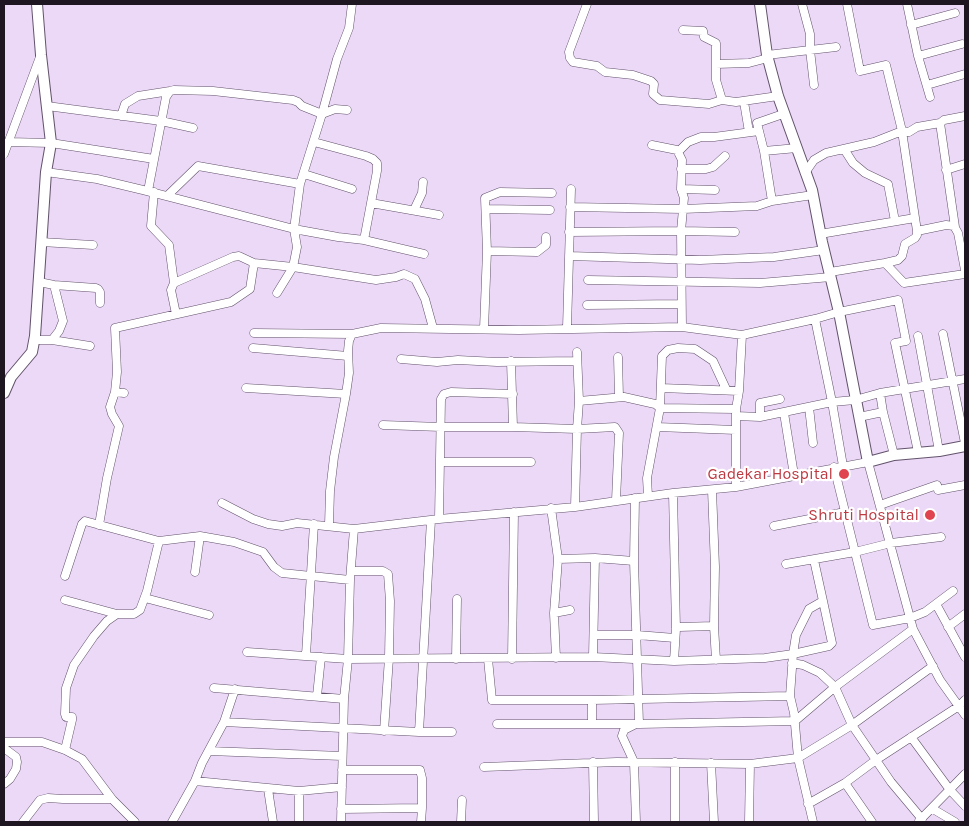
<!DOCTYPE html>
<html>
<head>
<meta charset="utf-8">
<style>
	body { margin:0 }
	#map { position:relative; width:969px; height:826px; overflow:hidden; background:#ecd9f7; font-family:Karla,sans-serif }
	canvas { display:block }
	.frame { position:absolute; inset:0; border:5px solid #1e1722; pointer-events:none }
</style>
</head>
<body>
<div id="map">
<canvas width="969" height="826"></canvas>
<div class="frame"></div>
</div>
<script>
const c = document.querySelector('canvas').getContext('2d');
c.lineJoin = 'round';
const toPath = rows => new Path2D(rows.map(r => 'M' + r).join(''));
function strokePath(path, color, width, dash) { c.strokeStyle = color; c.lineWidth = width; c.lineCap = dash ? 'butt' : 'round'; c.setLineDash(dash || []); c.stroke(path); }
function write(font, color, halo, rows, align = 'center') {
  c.font = font + ' Karla,sans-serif'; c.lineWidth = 4.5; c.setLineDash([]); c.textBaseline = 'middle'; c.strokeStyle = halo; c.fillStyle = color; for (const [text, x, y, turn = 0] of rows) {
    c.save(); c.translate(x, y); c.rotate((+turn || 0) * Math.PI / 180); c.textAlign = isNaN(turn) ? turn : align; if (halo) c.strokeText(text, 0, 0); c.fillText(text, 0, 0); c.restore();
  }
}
const minor = toPath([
	[352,4,349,28,337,59,322,114,300,184,294,229,338,237,364,240,424,254],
	[587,4,569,52,570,58,573,62,597,66,605,72,633,75,651,81,654,84,653,94,660,100,709,104,722,100,716,80,716,43,704,37,703,31,683,30],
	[802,4,810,34,810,50,814,85],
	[907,4,918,56,930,97],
	[911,25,955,13],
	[767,55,836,47],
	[918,56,962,44],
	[716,64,749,63,768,58],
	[927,85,965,74],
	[722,100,736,102,778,96],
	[744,102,749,132],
	[47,106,161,121,193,128],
	[783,114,757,123,764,151,772,201,813,195],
	[121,116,125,104,138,96,170,91],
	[940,123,917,127,909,132,902,131,917,231,946,225,954,226,958,233,965,270],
	[8,142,51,143,154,159],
	[314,142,366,156,373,159,377,163,377,171,364,240],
	[652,145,677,150,682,160,681,189,715,190],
	[844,149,853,163,865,173,888,184,895,221],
	[764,151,797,148],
	[678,152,688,142,701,137,714,137,759,131],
	[4,154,40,57],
	[681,169,706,169,713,167,725,156],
	[946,170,965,164],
	[46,172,97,179,143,190,294,229,297,247,293,267,376,280,396,277,404,274,415,279,425,299,433,328],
	[805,173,814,160,826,153,874,142,902,131,886,65,860,71,847,4],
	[304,174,352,189],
	[681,189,684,198,681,231,682,327,742,335,815,319,839,312,898,300,906,341,895,343,918,452],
	[148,191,166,97,170,91,174,90,213,91,293,100,298,102,302,106,322,114,335,109,347,110],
	[154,192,151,226,169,245,174,283],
	[167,196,198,166,300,184],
	[371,203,439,215],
	[570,207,683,209,757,206,772,201],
	[486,209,550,210],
	[414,210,422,193,423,182],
	[955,227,940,123,944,120,965,116],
	[569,232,681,231,735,232],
	[820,234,915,218],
	[41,242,93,245],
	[487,251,537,252,546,245,546,237],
	[569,256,700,260,774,257,824,250],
	[885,263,898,260,902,256,905,244,915,238,917,235,917,231],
	[830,272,885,263,904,283,965,274],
	[588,280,760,283,831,277],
	[39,282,54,285,96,288,98,289,100,292,100,303],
	[587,305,681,304],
	[176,314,171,290,174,283,233,257,239,256,254,263],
	[815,319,832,402,855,400,880,393,965,379],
	[567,328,571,189],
	[484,329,487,251,485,198,500,192,552,193],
	[254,333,352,334],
	[943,334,965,443],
	[918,336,939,451],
	[35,340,52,340,59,331,63,321,54,285],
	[52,340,90,346],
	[253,348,348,356],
	[577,352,579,401],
	[618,357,619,397],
	[401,359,437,362,458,360,497,362,577,361],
	[511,361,513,427],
	[246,388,346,394],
	[661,388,739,391,736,409,736,487],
	[739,391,742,335],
	[124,393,115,392,117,372,115,328,231,302,250,289,254,263,293,267,277,293],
	[880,393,883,412],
	[809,407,813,443],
	[784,413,794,475],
	[736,416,760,417,832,402,843,466],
	[760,417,760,403,780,399],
	[859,417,883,412,894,455],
	[383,425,441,427,513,427,577,429,615,427,619,433,616,500],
	[657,427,736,430],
	[440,462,531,462],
	[834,467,873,625,910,618,925,612,953,591],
	[712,490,715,567,714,626,716,660],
	[673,493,676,629,674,661],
	[648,496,647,478,660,408,662,356,668,350,678,348,695,349,713,361,726,389],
	[635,498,634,561,639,724],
	[222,503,253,519,268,524,282,526,297,523,354,529],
	[880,505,937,485,938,490,965,485],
	[575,507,577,429,579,401,624,397,655,404,660,408,736,409],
	[551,508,558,559,554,613,556,658],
	[439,519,441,399,444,394,451,392,513,394],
	[99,525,107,478,119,426,112,414,110,407,115,392],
	[329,525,330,491,334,457,346,394,349,373,348,351,349,341,352,334,381,328,519,330,682,327],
	[774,526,845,512],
	[558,559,595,558,634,561],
	[814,560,823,601],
	[786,564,855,552,891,543,941,537],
	[351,571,383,571,388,574,390,601,389,658,384,731],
	[195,572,200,536],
	[65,576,82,524,85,521,159,541,200,536,234,542,263,552,274,567,282,573,350,580],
	[145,598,209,615],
	[65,600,117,614],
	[936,604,965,657],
	[554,613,570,610],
	[948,627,965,614],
	[676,629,679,627,714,626],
	[594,635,637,635,675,638],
	[247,652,348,659,593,657,674,661,765,658,793,654,796,635,809,609,823,601,832,643,829,646,793,654,790,696,794,713,798,758,813,822],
	[306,655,314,524],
	[593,657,595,558],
	[456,659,457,599],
	[488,659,492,700,592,700,592,724],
	[512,659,514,512],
	[792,663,803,665,820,673,835,687,852,725,891,782,922,819],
	[214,688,344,699],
	[317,696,321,657],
	[592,700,790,696],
	[224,722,419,732,431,520],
	[497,724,639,724,795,721,835,687,913,629],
	[634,725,624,730,622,736,634,762,636,822],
	[419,732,452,732],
	[911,737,950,790,965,806],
	[4,742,42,742,65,750,82,759,112,799,135,822],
	[4,748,16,757,17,762,16,769,10,779,4,784],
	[65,750,72,720,72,717,66,717,65,714,66,688,74,665,94,636,107,621,117,614,134,614,140,610,147,591,159,541],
	[209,751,342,756],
	[593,762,594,822],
	[711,763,714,822],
	[484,767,617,762,750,764,798,758,852,725,933,666],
	[195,781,299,791,342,787],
	[845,783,872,822],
	[268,789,273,822],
	[808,804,845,783,876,760,959,706,965,700],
	[341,809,422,808,422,778,420,770,342,770],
	[933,809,955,822],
	[919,821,965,774],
	[23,822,40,800,48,798,63,799,112,799],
	[172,822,195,781,202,763,224,722,235,689],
	[299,822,299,791],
	[341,822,344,699,348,659,350,580,354,529,439,519,575,507,673,493,736,487,868,462,913,629,940,680,965,715],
	[421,822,422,808],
	[461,822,462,800],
	[675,822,675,762],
	[749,822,750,764]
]);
const tertiary = toPath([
	[760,4,767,55,778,96,812,190,822,242,839,312,868,462,894,455,939,451,965,446],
	[4,393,11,377,32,352,35,336,46,172,51,143,41,55,37,4]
]);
const markers = [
	[844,474,6,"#e0444e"],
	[930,515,6,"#e0444e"]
];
const healthNames = [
	["Gadekar Hospital",833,474],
	["Shruti Hospital",919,515]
];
strokePath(minor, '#62526b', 9);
strokePath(tertiary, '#62526b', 12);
strokePath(minor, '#fff', 8);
strokePath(tertiary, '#fff', 10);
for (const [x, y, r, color] of markers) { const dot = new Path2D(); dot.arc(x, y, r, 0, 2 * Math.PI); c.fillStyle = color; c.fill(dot); strokePath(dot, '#fff', 2); }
write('16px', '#be3a42', '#fff', healthNames, 'right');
</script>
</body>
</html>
